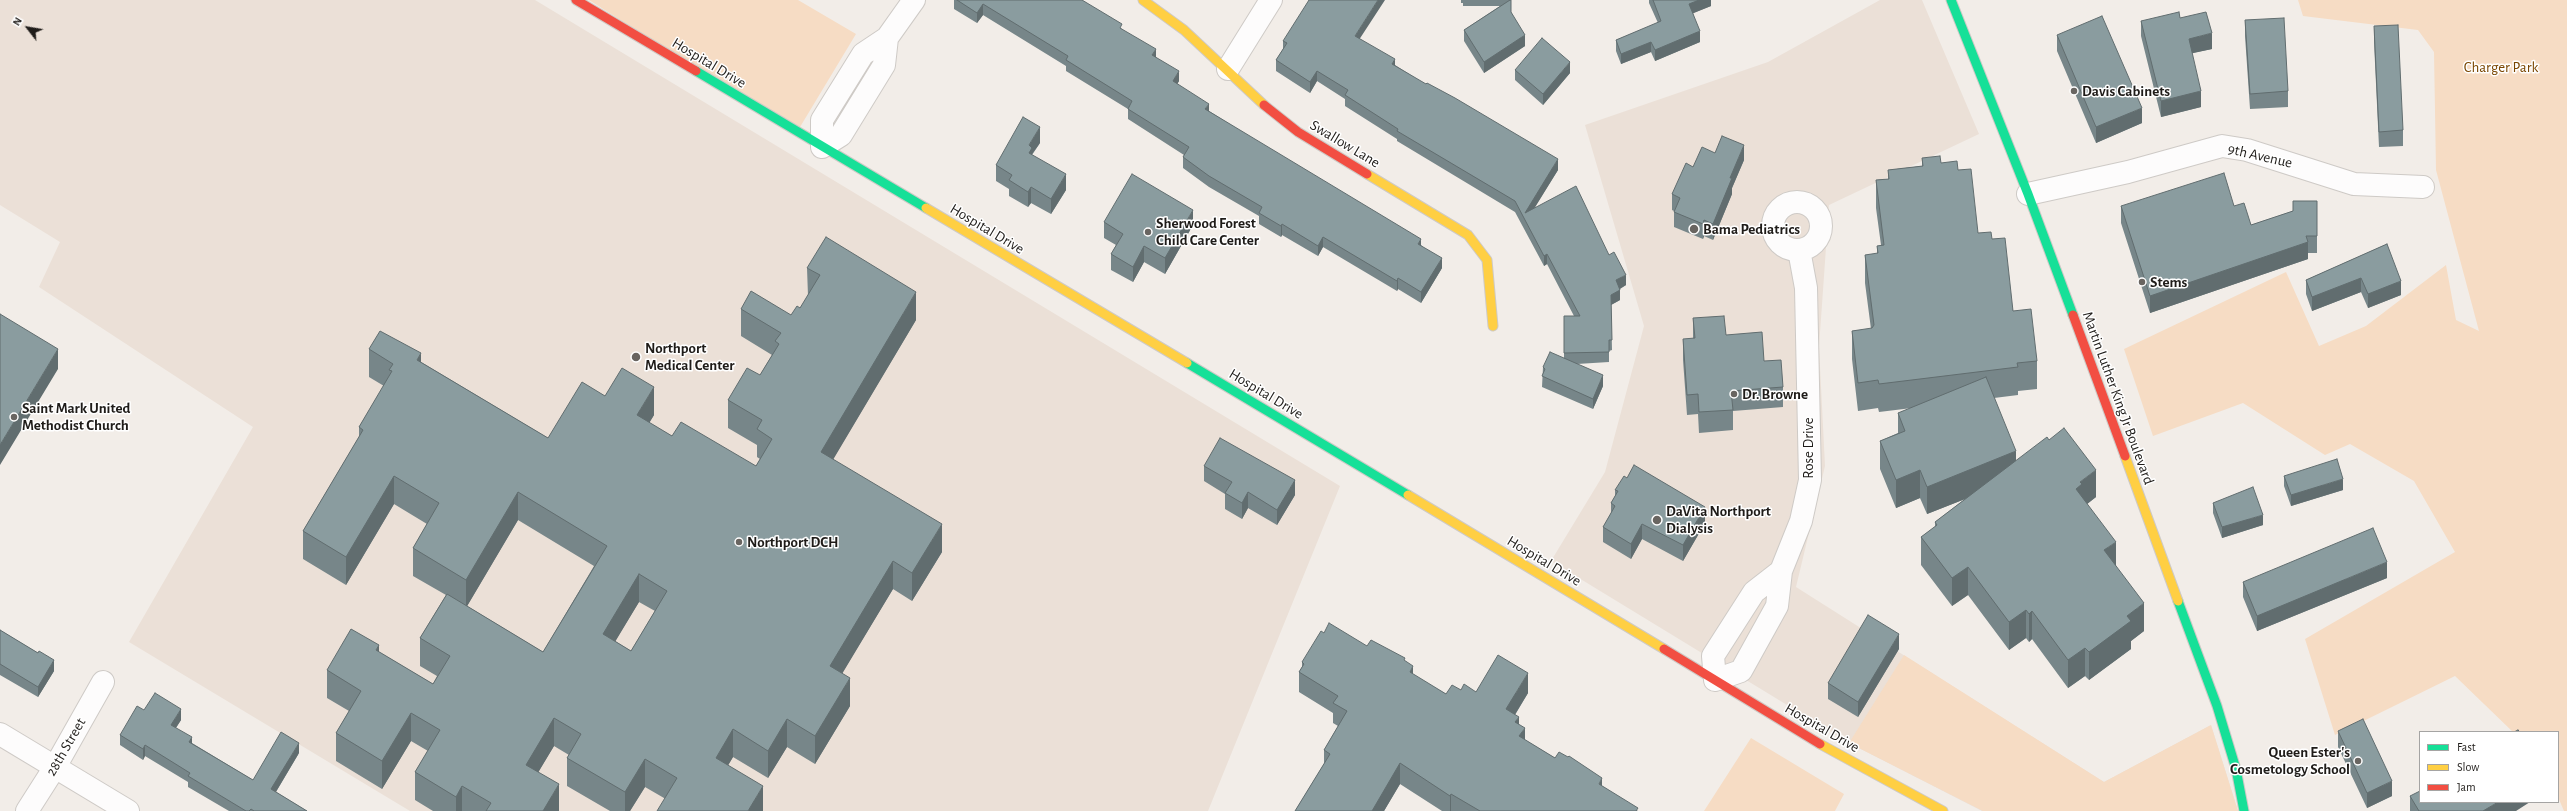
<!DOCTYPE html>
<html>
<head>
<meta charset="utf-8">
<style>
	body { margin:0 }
	#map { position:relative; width:2567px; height:811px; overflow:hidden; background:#f2ede8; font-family:"Alegreya Sans",sans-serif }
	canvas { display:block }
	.legend { position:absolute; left:2419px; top:731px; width:140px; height:72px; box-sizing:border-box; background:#fff; border:1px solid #a5a4a3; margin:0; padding:5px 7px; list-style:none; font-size:12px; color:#1f1c19 }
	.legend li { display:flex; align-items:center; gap:8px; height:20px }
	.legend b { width:20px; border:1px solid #a5a4a3 }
	.north { position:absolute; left:8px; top:8px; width:40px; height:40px; -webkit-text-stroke:3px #fff; paint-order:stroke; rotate:301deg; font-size:11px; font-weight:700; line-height:16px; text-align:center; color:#1f1c19 }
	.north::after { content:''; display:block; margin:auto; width:14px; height:18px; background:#1f1c19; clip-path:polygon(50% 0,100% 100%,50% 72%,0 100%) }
</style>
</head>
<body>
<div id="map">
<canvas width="2567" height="811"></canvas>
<ul class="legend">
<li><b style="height:5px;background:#16e098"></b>Fast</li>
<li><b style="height:5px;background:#ffcf43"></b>Slow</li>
<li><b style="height:5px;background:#f24e42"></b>Jam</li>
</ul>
<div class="north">N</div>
</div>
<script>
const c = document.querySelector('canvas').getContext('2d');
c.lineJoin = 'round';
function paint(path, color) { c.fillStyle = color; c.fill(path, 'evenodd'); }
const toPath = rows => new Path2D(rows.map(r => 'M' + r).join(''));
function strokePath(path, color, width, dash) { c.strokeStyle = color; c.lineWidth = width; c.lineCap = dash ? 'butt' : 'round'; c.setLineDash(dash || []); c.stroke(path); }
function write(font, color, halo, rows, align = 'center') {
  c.font = font + ' "Alegreya Sans",sans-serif'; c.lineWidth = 3; c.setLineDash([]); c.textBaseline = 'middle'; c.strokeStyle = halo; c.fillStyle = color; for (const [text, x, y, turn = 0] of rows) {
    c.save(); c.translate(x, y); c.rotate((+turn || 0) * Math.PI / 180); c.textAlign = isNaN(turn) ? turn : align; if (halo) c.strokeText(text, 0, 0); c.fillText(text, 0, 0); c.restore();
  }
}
const built = toPath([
	[0,0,535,0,1340,486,1208,811,410,811,129,642,253,427,39,287,60,242,0,205],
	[1880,0,1922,0,1979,134,1829,205,1819,347,1825,466,1796,587,2104,782,2211,725,2238,811,1982,811,1851,744,1551,561,1605,472,1644,326,1585,125,1768,62]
]);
const green = toPath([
	[589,0,798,0,856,34,797,132],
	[2298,0,2567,0,2567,811,2564,811,2558,797,2558,732,2513,732,2455,676,2335,735,2305,639,2455,552,2414,481,2350,444,2325,455,2243,403,2153,436,2124,349,2286,272,2319,346,2366,326,2446,265,2456,320,2479,331,2436,170,2434,52,2418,30,2303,16],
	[1904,655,2104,782,2211,725,2238,811,1983,811,1849,743],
	[1751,738,1844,794,1835,811,1704,811]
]);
const street = toPath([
	[1228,69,1271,0],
	[822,147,822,120,863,54,887,38,914,0],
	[822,147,841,135,884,65,887,38],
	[2028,194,2128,172,2222,146,2247,150,2354,184,2423,187],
	'1773 226a24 24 0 1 1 48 0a24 24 0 1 1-48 0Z',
	[1781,571,1754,592,1713,656,1715,680,1741,671,1777,606,1781,571,1801,521,1810,480,1806,288,1799,250],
	[0,734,128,811],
	[27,811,55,767,103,682]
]);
const fast = toPath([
	[1951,0,2028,194,2073,315],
	[696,71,926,208],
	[1187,363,1408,495],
	[2178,601,2217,706,2236,769,2244,811]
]);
const slow = toPath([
	[1143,0,1184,30,1264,105],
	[1367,174,1468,235,1487,260,1493,326],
	[926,208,1187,363],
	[2125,456,2178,601],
	[1408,495,1664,649],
	[1820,744,1943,811]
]);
const jam = toPath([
	[576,0,696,71],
	[1264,105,1298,132,1367,174],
	[2073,315,2125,456],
	[1664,649,1820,744]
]);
const wall = toPath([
	[954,0,1082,0,1122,29,1156,57,1179,81,1177,84,1209,111,1421,245,1442,268,1421,303,1398,289,1397,291,1323,247,1318,256,1282,235,1281,237,1259,224,1259,216,1209,187,1183,168,1183,157,1184,155,1128,119,1128,109,1066,71,1066,66,983,15,977,23,954,9],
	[1461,0,1511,0,1511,12,1525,46,1484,73,1464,41,1464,30,1500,6,1463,6,1463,3,1461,3],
	[1649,0,1711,0,1711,6,1693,13,1700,42,1655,61,1651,52,1621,64,1616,51,1616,40,1658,23,1649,3],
	[2180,18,2212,49,2192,53,2201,107,2161,117,2141,36,2141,21],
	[2245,20,2288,91,2288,107,2250,109,2245,36],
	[2374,26,2403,130,2403,146,2379,147,2374,42],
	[2057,35,2142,123,2096,143,2057,51],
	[1360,39,1395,65,1558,170,1534,208,1609,255,1626,285,1620,289,1620,300,1611,305,1612,350,1609,351,1609,362,1577,364,1603,386,1593,409,1542,387,1543,367,1564,358,1564,316,1574,316,1547,264,1544,266,1515,212,1397,141,1397,139,1345,106,1345,99,1317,81,1310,93,1276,71,1276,60,1283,49,1283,41],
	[1515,70,1570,73,1543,105,1515,80],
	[1040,143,1032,155,1066,190,1051,214,1031,203,1028,207,1009,196,1009,189,996,181,996,165],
	[1715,153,1744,160,1732,188,1732,194,1713,240,1704,236,1703,239,1674,227,1674,211,1672,210,1672,194,1693,167],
	[1922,158,1941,163,1958,170,1978,233,1992,239,2013,311,2037,361,2037,389,2018,391,2018,395,1994,398,2016,461,2096,497,2087,504,2116,566,2144,631,2131,641,2131,649,2089,680,2085,676,2068,688,2032,639,2029,642,2026,638,2009,650,1968,595,1952,606,1921,565,1921,537,1935,527,1935,522,1965,499,1927,514,1920,498,1896,508,1880,469,1880,441,1898,433,1898,413,1912,408,1879,412,1878,408,1858,411,1852,359,1852,331,1871,329,1865,283,1865,255,1877,254,1877,246,1881,245,1876,208,1876,180,1888,179,1888,170,1922,166],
	[2317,201,2317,253,2308,253,2308,259,2150,313,2121,223,2121,206,2251,225,2293,211],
	[1104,222,1193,225,1165,274,1144,262,1133,282,1111,270,1111,254,1116,245,1104,238],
	[2387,244,2401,295,2368,308,2361,292,2312,311,2306,294,2306,280],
	[807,268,916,320,833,459,942,552,912,601,893,589,842,673,850,706,815,764,787,747,768,778,733,757,728,765,763,811,664,798,645,787,630,811,610,811,567,786,567,758,569,755,554,746,538,772,559,811,433,811,415,800,415,772,428,751,411,741,382,789,336,761,336,733,349,711,327,698,327,670,379,652,433,684,437,676,420,666,420,638,446,595,413,576,413,548,427,524,394,504,346,585,303,559,303,531,359,437,359,427,384,386,369,377,369,349,421,362,548,438,605,396,654,415,649,423,672,436,756,466,760,459,757,457,757,445,728,428,728,400,760,375,772,355,741,336,741,309,791,315,800,308,808,296],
	[518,520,594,566,543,652,467,606],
	[639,602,655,611,631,651,615,641],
	[1693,318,1726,335,1764,361,1783,387,1783,407,1733,411,1733,430,1699,433,1698,414,1687,415,1683,360,1683,339,1693,339],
	[1204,466,1295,495,1277,525,1248,508,1242,519,1225,509,1225,494,1204,481],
	[2284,476,2343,490,2291,506,2284,486],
	[1615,490,1705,523,1683,561,1642,539,1631,559,1603,542,1603,527,1611,513,1611,503,1615,496],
	[2213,503,2263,525,2222,538,2213,513],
	[2387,578,2257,631,2243,597,2243,582],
	[0,630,38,653,54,671,38,697,0,675],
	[1367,646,1405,661,1413,675,1446,694,1461,690,1476,692,1528,693,1515,715,1525,740,1602,786,1638,811,1442,811,1400,784,1384,811,1295,811,1324,764,1324,750,1338,726,1333,723,1333,713,1299,692,1299,672,1302,667,1302,662],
	[1899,649,1858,717,1828,699,1828,683],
	[144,710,181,720,176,728,192,743,253,780,299,753,276,792,307,811,229,811,188,787,188,782,145,756,143,760,120,745,120,735],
	[2338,731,2392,796,2367,808,2338,747],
	[2410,796,2516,811,2410,811]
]);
const shadedWall = toPath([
	[1378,0,1385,0,1355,46,1355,36],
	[1699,0,1711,0,1711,6,1689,15,1689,4],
	[983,4,983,15,977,23,977,13],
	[1700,31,1700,42,1655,61,1655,50],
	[2212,33,2212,49,2189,54,2189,39],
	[1525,35,1525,46,1484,73,1484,62],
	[1651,42,1651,52,1621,64,1621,54],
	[1156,49,1156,60,1152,55],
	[1395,59,1395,70,1392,64],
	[1570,62,1570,73,1543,105,1543,94],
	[1179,71,1179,81,1173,92,1173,81],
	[1317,71,1317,81,1310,93,1310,82],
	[2201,91,2201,107,2161,117,2161,101],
	[1209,104,1209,114,1205,109],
	[2142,108,2142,123,2096,143,2096,127],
	[1040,127,1040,143,1032,154,1029,168,1029,145],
	[1744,145,1744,160,1732,188,1732,194,1713,240,1713,224,1730,178],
	[1558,159,1558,170,1526,222,1525,213],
	[1066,174,1066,190,1051,214,1051,199],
	[1031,187,1031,203,1028,207,1028,192],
	[1193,210,1193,225,1165,274,1165,258],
	[1704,220,1704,236,1703,239,1703,224],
	[1282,224,1282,235,1281,237,1281,226],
	[1323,237,1323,247,1318,256,1318,246],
	[1421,239,1421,250,1418,244],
	[2308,242,2308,259,2150,313,2150,296],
	[1144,246,1144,262,1133,282,1133,267],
	[1547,254,1547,264,1544,266,1544,256],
	[1442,258,1442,268,1421,303,1421,292],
	[1626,275,1626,285,1616,291,1616,280],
	[1398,278,1398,289,1397,291,1397,281],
	[2361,278,2361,292,2312,311,2312,297],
	[2401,281,2401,295,2368,308,2368,294],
	[1620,290,1620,300,1611,305,1611,295],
	[916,292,916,320,821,480,821,452],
	[58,349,58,369,0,465,0,445],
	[421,353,421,381,417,360],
	[1603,375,1603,386,1593,409,1593,399],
	[654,387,654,415,637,443,637,415],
	[2016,451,2016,479,1927,514,1927,487],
	[1920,470,1920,498,1896,508,1896,480],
	[2096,470,2096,497,2082,508,2076,489,2080,482],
	[394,476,394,504,346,585,346,557],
	[2343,479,2343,490,2291,506,2291,495],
	[1295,480,1295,495,1277,525,1277,510],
	[518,492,518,520,466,608,466,580],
	[1248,492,1248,508,1242,519,1242,503],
	[1705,507,1705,523,1683,561,1683,545],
	[2263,515,2263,525,2222,538,2222,527],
	[942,524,942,552,912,601,912,573],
	[1642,524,1642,539,1631,559,1631,544],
	[2116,542,2116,569,2104,550],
	[893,561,893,589,830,694,830,666],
	[2387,562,2387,578,2257,631,2257,616],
	[1968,567,1968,595,1952,606,1952,578],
	[639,574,639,602,603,662,603,634],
	[2144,603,2144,631,2131,641,2131,649,2089,680,2089,652,2127,616],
	[2026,610,2026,638,2009,650,2009,622],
	[2032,611,2032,639,2029,642,2029,614],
	[1899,634,1899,649,1858,717,1858,702],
	[379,645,379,673,376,650],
	[2085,648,2085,676,2068,688,2068,660],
	[54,660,54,671,38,697,38,687],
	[1413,666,1413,686,1410,672],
	[1528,673,1528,693,1506,729,1506,709],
	[850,678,850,706,815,764,815,736],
	[181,709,181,720,171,735,171,725],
	[411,713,411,741,382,789,382,761],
	[1519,717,1519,737,1515,722],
	[554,718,554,746,526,793,526,765],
	[787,719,787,747,768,778,768,751],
	[1525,728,1525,748,1519,736],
	[733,729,733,757,716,786,716,758],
	[192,737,192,748,189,742],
	[299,743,299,753,271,800,271,789],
	[145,745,145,756,143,760,143,749],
	[645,759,645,787,630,811,625,811,625,792],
	[1400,763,1400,784,1384,811,1372,811],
	[1602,778,1602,798,1599,784],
	[2392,781,2392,796,2367,808,2367,793],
	[559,784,559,811,543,811],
	[462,786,462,811,456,811,456,797],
	[763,786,763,811,748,811],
	[1451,794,1451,811,1450,811,1450,796],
	[2498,802,2530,802,2516,811,2483,811]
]);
const building = toPath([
	[957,0,1082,0,1122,24,1120,28,1156,49,1152,55,1179,71,1173,81,1209,104,1205,109,1421,239,1418,244,1442,258,1421,292,1398,278,1397,281,1323,237,1318,246,1282,224,1281,226,1259,213,1262,207,1209,176,1183,157,1189,147,1128,109,1132,101,1066,60,1068,56,983,4,977,13,957,0],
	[1309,0,1378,0,1355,36,1395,59,1392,64,1426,84,1427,83,1455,98,1558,159,1525,213,1576,186,1609,255,1614,252,1626,275,1616,280,1620,290,1611,295,1612,340,1609,340,1609,352,1564,353,1564,316,1580,316,1547,254,1544,256,1515,201,1397,131,1398,129,1345,95,1348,90,1317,71,1310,82,1276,60,1287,43,1283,41,1309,0],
	[1510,0,1511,0,1511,12,1525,35,1484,62,1464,30,1510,0],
	[1653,0,1699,0,1689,4,1700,31,1655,50,1651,42,1621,54,1616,40,1661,21,1653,0],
	[2179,12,2180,18,2206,12,2212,33,2189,39,2201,91,2161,101,2141,21,2179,12],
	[2102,16,2142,108,2096,127,2057,35,2102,16],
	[2284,18,2288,91,2250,94,2245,20,2284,18],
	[2398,25,2403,130,2379,132,2374,26,2398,25],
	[1542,38,1570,62,1543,94,1515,70,1542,38],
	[1023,117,1040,127,1029,145,1032,148,1029,153,1066,174,1051,199,1031,187,1028,192,1009,180,1012,175,996,165,1023,117],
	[1722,136,1744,145,1730,178,1732,178,1713,224,1704,220,1703,224,1674,212,1680,198,1672,194,1686,163,1693,167,1702,147,1715,153,1722,136],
	[1940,156,1941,163,1957,161,1958,170,1971,169,1978,233,1991,232,1992,239,2005,238,2013,311,2031,309,2037,361,2017,363,2018,367,1879,384,1878,380,1858,383,1852,331,1872,328,1874,325,1865,255,1878,253,1877,246,1884,245,1876,180,1889,179,1888,170,1923,166,1922,158,1940,156],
	[2224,173,2234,206,2244,203,2251,225,2293,211,2293,201,2317,201,2317,236,2306,236,2308,242,2150,296,2121,206,2224,173],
	[1132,174,1193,210,1165,258,1144,246,1133,267,1111,254,1123,234,1104,222,1132,174],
	[826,237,916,292,821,452,942,524,912,573,893,561,830,666,850,678,815,736,787,719,768,751,733,729,716,758,763,786,748,811,657,811,677,778,645,759,625,792,567,758,581,734,554,718,526,765,559,784,543,811,486,811,491,803,462,786,456,797,415,772,440,730,411,713,382,761,336,733,361,691,327,670,351,629,379,645,376,650,433,684,450,656,420,638,447,594,543,652,607,546,518,492,466,580,413,548,439,503,394,476,346,557,303,531,363,430,359,427,392,371,389,370,393,364,369,349,380,331,421,353,417,360,548,438,582,382,605,396,622,368,654,387,637,415,672,436,681,422,756,466,772,439,757,429,762,420,728,400,747,368,760,375,779,344,775,341,781,333,741,309,751,291,791,315,797,306,800,308,820,275,807,268,826,237],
	[639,574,667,591,631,651,603,634,639,574],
	[2387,244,2401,281,2368,294,2361,278,2312,297,2306,280,2387,244],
	[0,314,58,349,0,445,0,314],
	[1724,316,1726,335,1762,332,1764,361,1781,360,1783,387,1731,391,1733,410,1699,412,1698,394,1687,395,1683,339,1695,338,1693,318,1724,316],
	[1550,352,1603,375,1593,399,1542,376,1545,369,1543,367,1550,352],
	[1986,377,2016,451,1927,487,1920,470,1896,480,1880,441,1905,431,1898,413,1986,377],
	[2064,428,2096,470,2080,482,2082,484,2076,489,2116,542,2104,550,2144,603,2127,616,2131,621,2089,652,2085,648,2068,660,2032,611,2029,614,2026,610,2009,622,1968,567,1952,578,1921,537,1937,525,1935,522,2047,437,2049,440,2064,428],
	[1220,438,1295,480,1277,510,1248,492,1242,503,1225,493,1232,482,1204,466,1220,438],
	[2337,459,2343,479,2291,495,2284,476,2337,459],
	[1634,465,1705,507,1683,545,1642,524,1631,544,1603,527,1615,506,1611,503,1618,491,1615,490,1624,476,1627,478,1634,465],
	[2253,487,2263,515,2222,527,2213,503,2253,487],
	[2373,528,2387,562,2257,616,2243,582,2373,528],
	[1868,615,1899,634,1858,702,1828,683,1868,615],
	[1329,623,1367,646,1371,640,1405,658,1404,660,1413,666,1410,672,1446,694,1452,685,1461,690,1464,684,1476,692,1498,655,1528,673,1506,709,1519,717,1515,722,1525,728,1519,736,1555,758,1559,752,1568,757,1569,756,1602,778,1599,784,1638,808,1636,811,1480,811,1451,794,1450,796,1400,763,1372,811,1295,811,1330,754,1324,750,1347,711,1333,703,1338,696,1299,672,1304,664,1302,662,1321,631,1324,633,1329,623],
	[0,630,38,653,39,651,54,660,38,687,0,664,0,630],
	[155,693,181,709,171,725,192,737,189,742,253,780,281,732,299,743,271,789,307,811,254,811,251,809,249,811,246,811,188,776,190,773,145,745,143,749,120,735,137,706,144,710,155,693],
	[2363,719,2392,781,2367,793,2338,731,2363,719],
	[2518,730,2520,732,2514,732,2518,730],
	[2420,791,2420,802,2498,802,2483,811,2419,811,2410,796,2420,791]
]);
const markers = [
	[2074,91,4,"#696561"],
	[1694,229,5,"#696561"],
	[1148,232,4,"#696561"],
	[2142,282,4,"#696561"],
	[636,357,5,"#696561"],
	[1734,394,4,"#696561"],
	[14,417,4,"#696561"],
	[1657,520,5,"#696561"],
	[739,542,4,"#696561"],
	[2358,761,4,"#696561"]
];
const streetNames = [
	["Hospital Drive",709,63,31],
	["Swallow Lane",1345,144,31],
	["9th Avenue",2260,156,13],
	["Hospital Drive",987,229,31],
	["Hospital Drive",1266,394,31],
	["Martin Luther King Jr Boulevard",2118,398,70],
	["Rose Drive",1808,448,-90],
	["Hospital Drive",1544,561,31],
	["Hospital Drive",1822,728,30],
	["28th Street",66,747,-60]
];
const parkNames = [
	["Charger Park",2501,67]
];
const poiNames = [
	["Davis Cabinets",2082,91],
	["Sherwood Forest",1156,223],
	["Child Care Center",1156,240],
	["Bama Pediatrics",1703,229],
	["Stems",2150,282],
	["Northport",645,348],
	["Medical Center",645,365],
	["Dr. Browne",1742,394],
	["Saint Mark United",22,408],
	["Methodist Church",22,425],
	["DaVita Northport",1666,511],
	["Dialysis",1666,528],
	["Northport DCH",747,542],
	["Queen Ester's",2350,752,"right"],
	["Cosmetology School",2350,769,"right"]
];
paint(built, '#ebe0d7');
paint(green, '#f6dcc4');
strokePath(street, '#cecac6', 24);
strokePath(fast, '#cecac6', 11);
strokePath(slow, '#cecac6', 11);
strokePath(jam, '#cecac6', 11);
strokePath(street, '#fdfcfc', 22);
strokePath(fast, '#16e098', 9);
strokePath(slow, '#ffcf43', 9);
strokePath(jam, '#f24e42', 9);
paint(wall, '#778689');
paint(shadedWall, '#616d6f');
paint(building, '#8a9c9f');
strokePath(building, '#616d6f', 1);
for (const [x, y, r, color] of markers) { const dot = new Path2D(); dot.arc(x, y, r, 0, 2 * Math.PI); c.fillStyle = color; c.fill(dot); strokePath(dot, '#fff', 1.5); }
write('15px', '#1f1c19', '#fff', streetNames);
write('15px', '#7a4601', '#fff', parkNames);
write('bold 15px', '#1f1c19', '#fff', poiNames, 'left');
</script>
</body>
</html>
